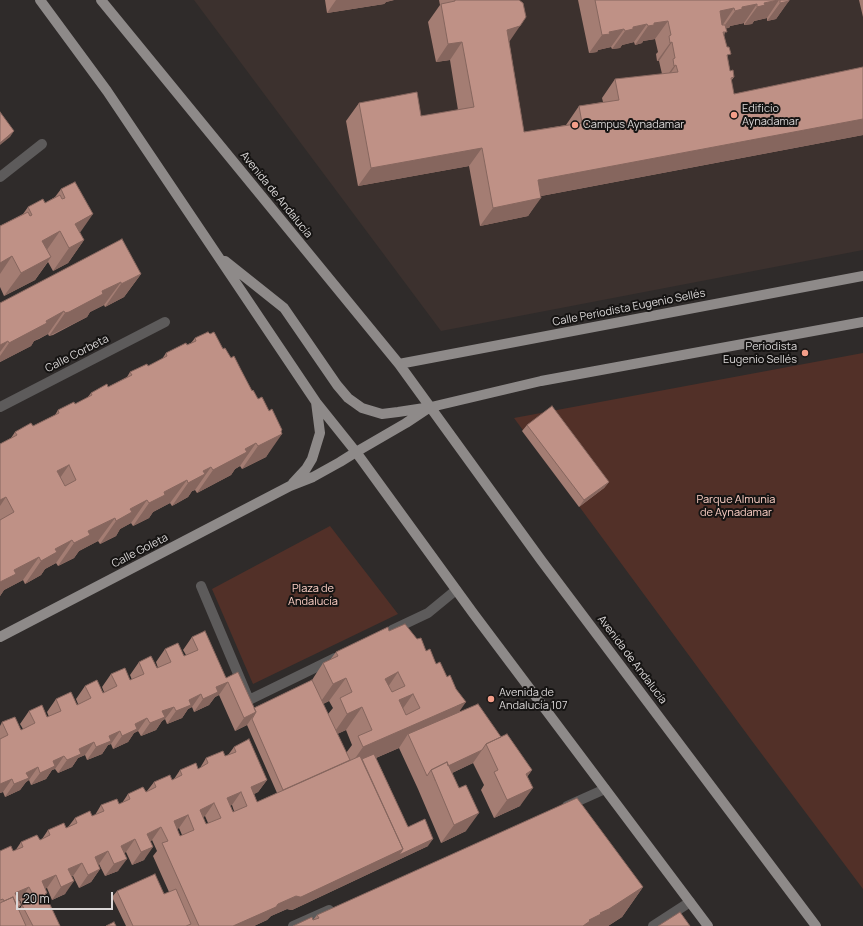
<!DOCTYPE html>
<html>
<head>
<meta charset="utf-8">
<style>
	body { margin:0 }
	#map { position:relative; width:863px; height:926px; overflow:hidden; background:#2f2b2a; font-family:Manrope,sans-serif }
	canvas { display:block }
	.scale { position:absolute; left:16px; top:892px; width:97px; height:18px; box-sizing:border-box; border:2px solid #dbd8d8; border-top:0; padding-left:5px; font-size:12px; line-height:14px; white-space:nowrap; color:#dbd8d8; -webkit-text-stroke:3px #161413; paint-order:stroke }
</style>
</head>
<body>
<div id="map">
<canvas width="863" height="926"></canvas>
<div class="scale">20 m</div>
</div>
<script>
const c = document.querySelector('canvas').getContext('2d');
c.lineJoin = 'round';
function paint(path, color) { c.fillStyle = color; c.fill(path, 'evenodd'); }
const toPath = rows => new Path2D(rows.map(r => 'M' + r).join(''));
function strokePath(path, color, width, dash) { c.strokeStyle = color; c.lineWidth = width; c.lineCap = dash ? 'butt' : 'round'; c.setLineDash(dash || []); c.stroke(path); }
function write(font, color, halo, rows, align = 'center') {
  c.font = font + ' Manrope,sans-serif'; c.lineWidth = 4; c.setLineDash([]); c.textBaseline = 'middle'; c.strokeStyle = halo; c.fillStyle = color; for (const [text, x, y, turn = 0] of rows) {
    c.save(); c.translate(x, y); c.rotate((+turn || 0) * Math.PI / 180); c.textAlign = isNaN(turn) ? turn : align; if (halo) c.strokeText(text, 0, 0); c.fillText(text, 0, 0); c.restore();
  }
}
const built = toPath([
	[194,0,863,0,863,250,441,331]
]);
const green = toPath([
	[863,353,863,889,752,741,514,418],
	[330,526,398,614,253,684,212,589]
]);
const minor = toPath([
	[0,177,42,144],
	[0,407,165,322],
	[201,586,249,700,335,658],
	[392,630,428,613,456,590],
	[567,806,605,789],
	[293,926,329,910],
	[653,926,690,902]
]);
const major = toPath([
	[40,0,107,91,316,402,356,452,473,613,708,926],
	[101,0,399,364,541,560,816,926],
	[225,261,284,308,337,385,348,398,362,408,382,414,398,412,431,407,541,381,863,322],
	[399,364,863,276],
	[293,483,306,469,312,459,320,433,316,402],
	[0,637,290,486,313,477,340,462,356,452,406,423,427,409]
]);
const wall = toPath([
	[325,0,394,0,386,2,384,4,327,13],
	[439,0,519,0,509,41,524,132,566,125,579,106,603,102,602,98,615,79,662,74,659,61,657,61,656,54,658,52,655,39,643,41,642,43,635,45,634,42,622,45,620,48,612,49,611,47,598,50,597,52,589,53,578,0,789,0,776,19,767,21,767,18,754,21,752,24,744,25,744,23,730,26,729,28,726,28,724,36,730,71,734,77,731,81,734,94,863,67,863,135,541,196,528,216,480,226,469,166,358,186,346,121,359,103,421,116,458,110,450,60,436,62,428,22,440,5],
	[859,0,863,0,863,17],
	[75,182,80,233,84,240,68,263,53,271,48,262,35,280,4,296,0,287,0,226,23,214,28,207,45,203,55,197,61,189],
	[141,274,124,297,105,307,104,305,90,312,87,317,53,335,49,336,48,334,39,339,34,341,31,346,0,362,0,303],
	[195,338,223,349,231,358,241,370,252,391,258,399,269,411,282,430,266,457,242,469,240,466,235,469,231,475,197,493,195,490,192,491,188,497,172,506,170,503,153,512,149,518,133,526,131,523,120,529,116,536,100,544,98,541,79,551,74,558,58,566,56,563,45,569,41,575,25,584,23,580,4,590,0,596,0,444,11,438,15,432,33,426,55,415,58,410,75,404,87,398,91,393,108,387,127,377,130,372,148,366,162,359,166,353,191,343],
	[527,425,609,482,604,488,579,507,522,431],
	[389,631,426,651,436,664,460,712,502,737,532,770,527,777,520,806,494,818,481,790,484,785,473,763,452,773,466,831,441,843,418,789,399,748,376,758,408,827,428,846,292,910,291,910,287,909,271,916,267,920,254,926,126,926,112,897,117,891,164,894,169,892,153,856,157,851,152,840,151,841,144,860,132,865,126,852,124,853,118,871,105,876,99,864,98,865,100,869,91,882,79,888,73,876,71,876,65,894,52,900,47,888,45,888,47,893,45,895,60,926,0,926,0,851,15,851,21,842,40,840,42,839,48,830,66,828,68,827,75,818,92,816,95,815,101,805,119,804,122,803,128,794,146,792,147,791,154,782,172,780,174,779,180,770,198,769,200,768,206,758,225,756,228,755,234,747,267,780,258,792,254,794,257,802,277,793,247,725,235,731,219,695,215,697,209,705,194,712,192,707,188,709,182,718,167,724,165,719,162,721,156,730,141,736,138,731,134,733,128,742,113,749,111,744,108,745,102,754,87,760,85,755,78,758,72,767,58,773,55,769,52,770,46,779,31,785,29,780,26,782,20,790,5,797,3,792,0,793,0,726,2,722,21,730,23,729,20,724,29,711,47,717,49,717,47,712,56,699,77,705,78,704,76,699,85,686,103,693,104,692,102,687,111,674,130,680,132,680,130,675,139,662,157,668,158,668,156,662,165,649,184,656,186,655,183,650,192,637,226,678,254,708,312,680,323,663,330,660,336,652],
	[329,701,333,708,328,714,323,704],
	[346,730,352,745,346,753,337,734],
	[230,805,232,805,234,811,233,812],
	[205,816,208,823,206,824,203,817],
	[179,828,182,835,180,836,177,829],
	[19,900,20,900,22,905,19,910,18,909,21,905],
	[643,887,622,917,608,926,293,926,313,920,317,915]
]);
const shadedWall = toPath([
	[336,0,394,0,386,2,384,4,327,13],
	[778,0,779,0,767,18,754,21,752,24,744,25,757,7,764,3],
	[789,1,776,19,767,21,780,3],
	[757,4,744,23,730,26,729,28,722,29,735,11,742,7],
	[734,8,722,26,720,11],
	[668,21,655,39,643,41,642,43,635,45,648,26,654,23],
	[647,24,634,42,622,45,620,48,612,49,625,31,633,27],
	[520,26,507,45,507,30],
	[624,29,611,47,598,50,597,52,589,53,602,35,609,32],
	[462,42,450,60,436,62,448,44],
	[672,42,659,61,657,61,670,43],
	[676,65,664,83,661,84,674,66],
	[863,119,863,135,525,199,538,180],
	[14,131,10,137,0,145,0,143],
	[482,148,469,166,358,186,371,168],
	[541,198,528,216,480,226,493,208],
	[93,214,77,237,75,224],
	[60,231,44,254,42,241],
	[84,240,68,263,53,271,69,248],
	[12,256,0,274,0,263],
	[51,257,35,280,4,296,21,273],
	[141,274,124,297,105,307,121,284],
	[121,282,104,305,90,312,87,317,49,336,65,313,102,291],
	[64,311,48,334,34,341,31,346,0,362,0,356,9,343,46,321],
	[8,341,0,352,0,345],
	[282,430,278,436,282,434,266,457,242,469,258,446],
	[256,443,240,466,235,469,231,475,197,493,213,470,245,449],
	[69,465,53,488,57,471],
	[211,467,195,490,192,491,188,497,172,506,188,483,203,471],
	[187,480,170,503,153,512,149,518,133,526,149,503,164,492],
	[609,482,604,488,579,507,584,500],
	[6,497,0,506,0,500],
	[147,500,131,523,120,529,116,536,100,544,116,521,130,509],
	[115,518,98,541,79,551,74,558,58,566,74,543,88,531],
	[72,540,56,563,45,569,41,575,25,584,41,561,55,549],
	[39,557,23,580,4,590,0,596,0,582,14,570],
	[398,672,382,696,385,679],
	[346,678,329,701,317,707,333,684],
	[228,682,219,695,215,697,209,705,194,712,203,699,216,687],
	[201,694,192,707,188,709,182,718,167,724,176,711,189,700],
	[413,694,397,717,399,700],
	[466,702,450,725,408,734,399,748,347,770,363,747],
	[174,707,165,719,162,721,156,730,141,736,150,723,162,711],
	[362,707,346,730,331,737,347,714],
	[256,712,247,725,235,731,244,718],
	[147,718,138,731,134,733,128,742,113,749,122,736,135,724],
	[120,731,111,744,108,745,102,754,87,760,96,747,109,736],
	[94,742,85,755,78,758,72,767,58,773,67,760,79,749],
	[482,750,473,763,435,781,432,773],
	[64,756,55,769,52,770,46,779,31,785,40,773,53,761],
	[38,767,29,780,26,782,20,790,5,797,14,784,26,773],
	[532,770,519,788,526,774],
	[12,779,3,792,0,793,0,784],
	[267,780,258,792,244,799,251,787],
	[533,788,520,806,494,818,507,800],
	[241,792,232,805,218,811,227,798],
	[214,803,205,816,191,823,200,810],
	[479,813,466,831,441,843,454,825],
	[188,815,179,828,165,834,174,821],
	[161,827,152,840,138,847,147,834],
	[135,839,126,852,112,858,121,846],
	[433,839,428,846,292,910,291,910,287,909,271,916,267,920,254,926,233,926,278,904,403,849],
	[153,847,144,860,132,865,141,852],
	[108,851,99,864,86,870,95,857],
	[127,859,118,871,105,876,114,864],
	[82,863,73,876,59,882,68,869],
	[100,869,91,882,79,888,88,875],
	[56,875,47,888,33,894,42,881],
	[74,881,65,894,52,900,61,887],
	[29,887,20,900,6,906,15,893],
	[643,887,622,917,608,926,583,926,589,920]
]);
const building = toPath([
	[455,0,519,0,523,3,526,17,520,26,507,30,524,132,582,123,579,106,619,100,615,79,678,72,676,65,674,66,673,59,675,58,672,42,670,43,669,36,671,35,668,21,654,23,654,25,648,26,647,24,633,27,633,29,625,31,624,29,609,32,610,34,602,35,595,0,778,0,764,3,765,5,757,7,757,4,742,7,742,9,735,11,734,8,720,11,722,25,725,25,727,32,723,32,727,47,729,47,731,54,727,55,730,71,733,70,734,77,731,78,734,94,863,67,863,119,538,180,541,198,493,208,482,148,371,168,359,103,417,92,421,116,474,107,462,42,448,44,441,4,455,1,455,0],
	[780,0,789,0,789,1,780,3,780,0],
	[0,112,14,131,0,143,0,112],
	[75,182,93,214,75,224,84,240,69,248,60,231,42,241,51,257,21,273,12,256,0,263,0,226,28,212,30,216,32,215,28,207,43,199,45,203,60,195,62,199,65,198,61,189,75,182],
	[122,239,141,274,121,284,121,282,102,291,103,294,69,312,65,313,64,311,46,321,47,323,9,343,8,341,0,345,0,303,122,239],
	[208,332,210,334,214,332,223,349,225,348,231,358,234,356,241,370,252,391,253,390,258,399,262,397,269,411,272,409,282,430,281,431,282,434,258,446,256,443,245,449,247,452,213,470,211,467,203,471,205,474,188,483,187,480,164,492,165,495,149,503,147,500,130,509,132,512,116,521,115,518,88,531,90,535,74,543,72,540,55,549,57,552,41,561,39,557,14,570,16,574,0,582,0,520,14,512,6,497,0,500,0,444,17,435,15,432,31,423,33,426,59,413,58,410,74,402,75,404,92,395,91,393,107,384,108,387,132,375,130,372,147,364,148,366,167,356,166,353,186,343,187,345,196,341,195,338,208,332],
	[69,465,76,480,65,486,57,471,69,465],
	[552,406,609,482,584,500,527,425,552,406],
	[405,624,417,639,421,638,426,651,430,649,436,664,440,662,447,677,450,675,456,689,466,702,363,747,358,736,372,730,362,707,347,714,340,698,352,692,346,678,333,684,323,663,338,656,336,652,388,627,389,631,405,624],
	[398,672,405,686,392,692,385,679,398,672],
	[413,694,420,708,406,715,399,700,413,694],
	[205,631,226,678,238,672,256,712,244,718,228,682,216,687,218,692,203,699,201,694,189,700,191,705,176,711,174,707,162,711,165,717,150,723,147,718,135,724,137,729,122,736,120,731,109,736,111,741,96,747,94,742,79,749,81,754,67,760,64,756,53,761,55,766,40,773,38,767,26,773,29,778,14,784,12,779,0,784,0,739,8,735,2,722,15,717,21,730,35,723,29,711,42,705,47,717,61,711,56,699,71,692,77,705,91,698,85,686,97,680,103,693,117,686,111,674,125,668,130,680,144,674,139,662,151,656,157,668,171,662,165,649,178,643,184,656,198,650,192,637,205,631],
	[312,680,350,760,283,790,252,719,256,712,254,708,312,680],
	[478,704,501,737,486,744,482,750,448,766,447,762,431,770,427,776,408,734,478,704],
	[507,734,532,770,526,774,533,788,507,800,494,772,498,770,486,744,507,734],
	[249,739,267,780,251,787,257,802,360,756,403,849,301,897,300,897,296,896,278,904,276,907,233,926,199,926,162,843,168,841,161,827,147,834,153,847,141,852,135,839,121,846,127,859,114,864,108,851,95,857,100,869,88,875,82,863,68,869,74,881,61,887,56,875,42,881,47,893,45,894,60,926,33,926,22,905,35,899,29,887,15,893,21,905,17,907,13,897,4,901,3,899,0,900,0,851,11,846,13,851,23,847,21,842,37,835,40,840,50,835,48,830,64,823,66,828,77,823,75,818,90,811,92,816,104,811,101,805,117,799,119,804,130,799,128,794,143,787,146,792,156,787,154,782,170,775,172,780,182,775,180,770,196,763,198,769,208,763,206,758,223,751,225,756,236,752,234,747,249,739],
	[241,792,247,806,233,812,227,798,241,792],
	[214,803,221,818,206,824,200,810,214,803],
	[188,815,194,830,180,836,174,821,188,815],
	[374,754,408,827,425,819,433,839,399,855,403,849,362,759,374,754],
	[447,762,459,788,466,785,479,813,454,825,431,770,447,762],
	[577,798,643,887,609,909,600,913,601,914,589,920,590,921,583,926,293,926,312,917,313,920,319,918,317,915,577,798],
	[155,874,164,894,176,889,191,924,186,926,133,926,117,891,155,874],
	[13,897,26,926,0,926,0,903,13,897],
	[680,912,690,926,658,926,680,912],
	[114,922,116,926,106,926,114,922]
]);
const markers = [
	[734,115,4,"#f49e89"],
	[575,125,4,"#f49e89"],
	[805,353,4,"#f49e89"],
	[491,699,4,"#f49e89"]
];
const poiNames = [
	["Edificio",742,109],
	["Aynadamar",742,122],
	["Campus Aynadamar",583,125],
	["Periodista",797,347,"right"],
	["Eugenio Sellés",797,360,"right"],
	["Avenida de",499,693],
	["Andalucía 107",499,706]
];
const streetNames = [
	["Avenida de Andalucía",276,195,51],
	["Calle Periodista Eugenio Sellés",629,308,-11],
	["Calle Corbeta",77,354,-27],
	["Calle Goleta",140,551,-27],
	["Avenida de Andalucía",632,660,53]
];
const parkNames = [
	["Parque Almunia",736,500],
	["de Aynadamar",736,513],
	["Plaza de",313,589],
	["Andalucía",313,602]
];
paint(built, '#3c312e');
paint(green, '#523028');
strokePath(minor, '#5d5b5b', 10);
strokePath(major, '#8e8a89', 10);
paint(wall, '#a47d73');
paint(shadedWall, '#86665e');
paint(building, '#bf9186');
strokePath(building, '#86665e', 1);
for (const [x, y, r, color] of markers) { const dot = new Path2D(); dot.arc(x, y, r, 0, 2 * Math.PI); c.fillStyle = color; c.fill(dot); strokePath(dot, '#161413', 1.5); }
write('11px', '#dbd8d8', '#161413', poiNames, 'left');
write('11px', '#dbd8d8', '#161413', streetNames);
write('11px', '#fccfc5', '#161413', parkNames);
</script>
</body>
</html>
